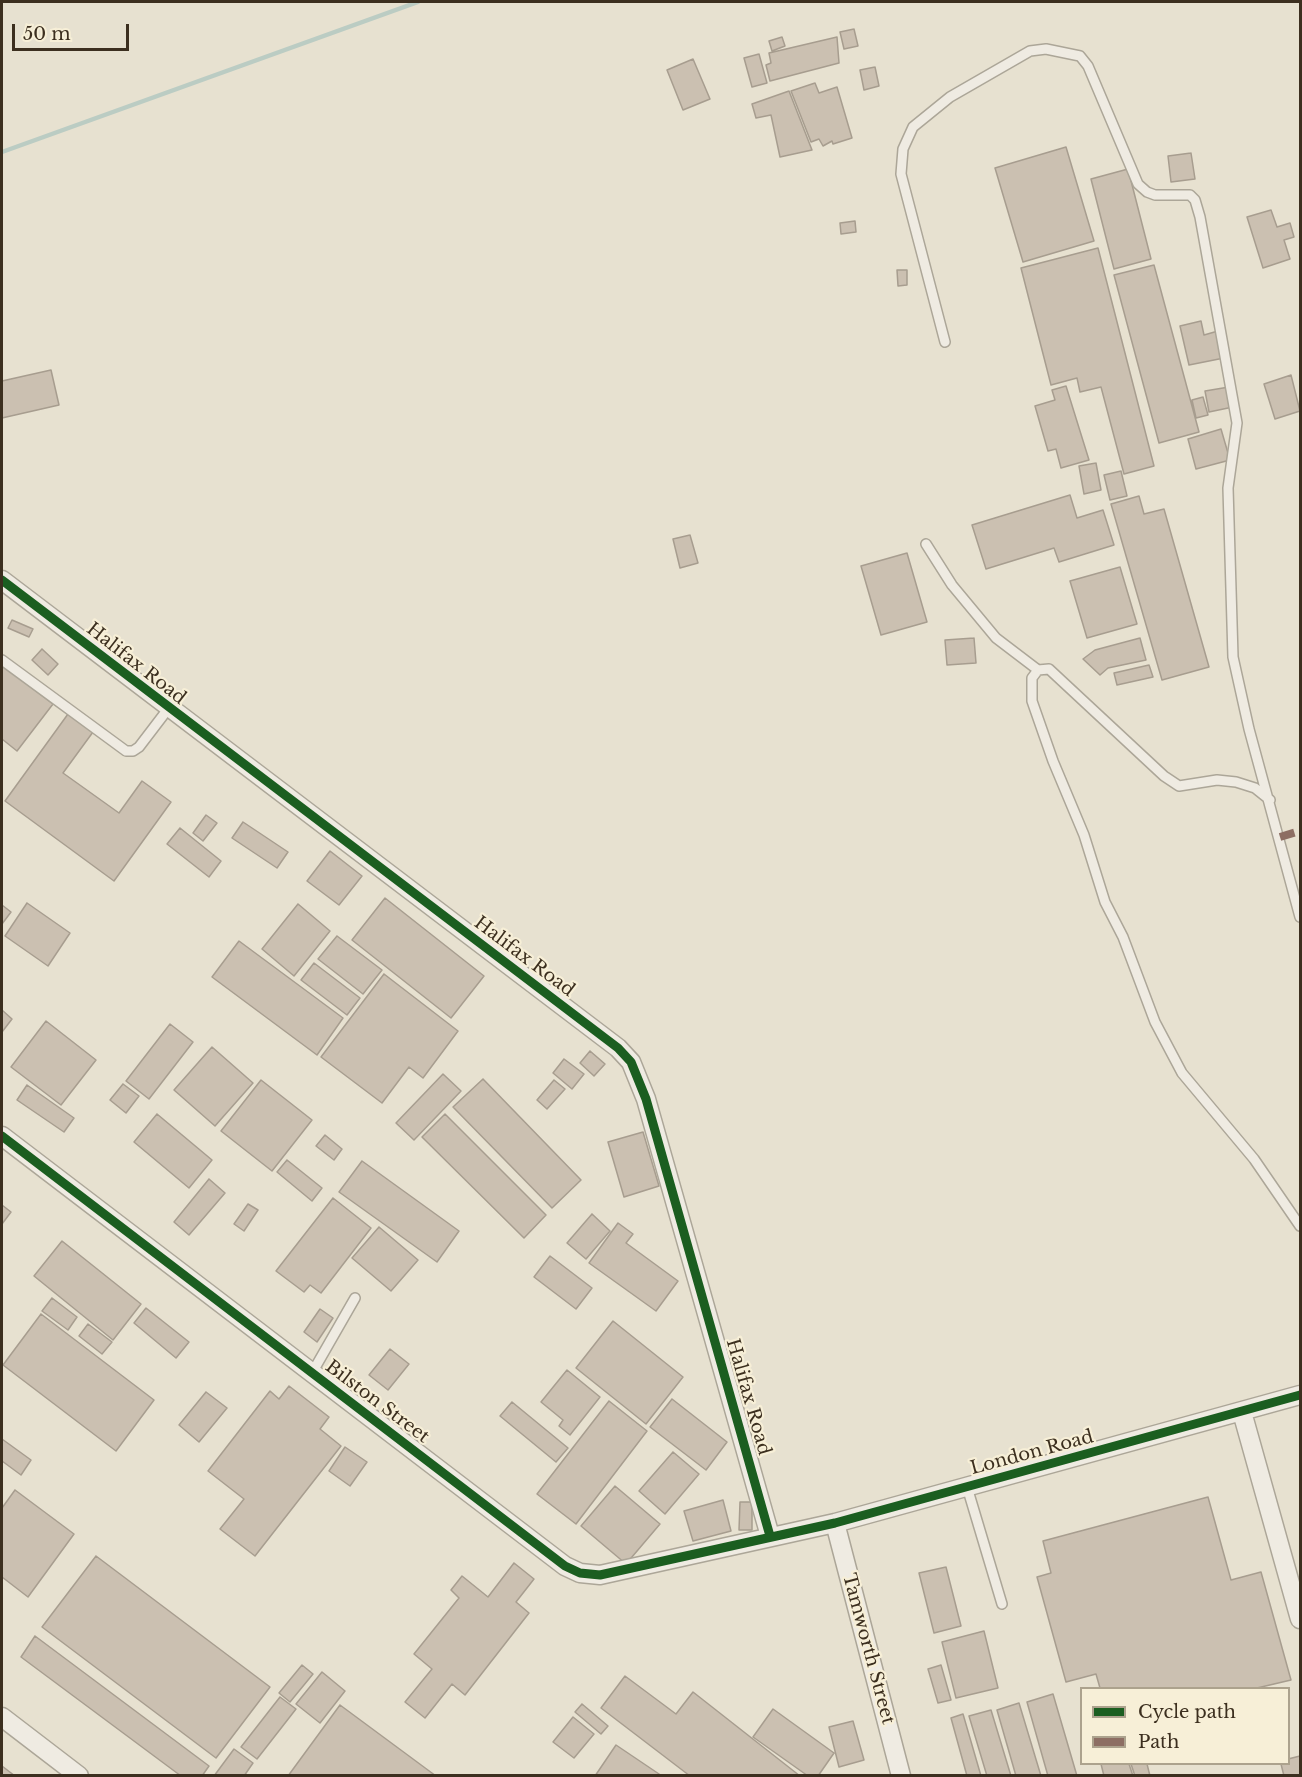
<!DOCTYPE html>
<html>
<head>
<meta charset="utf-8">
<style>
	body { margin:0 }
	#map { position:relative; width:1302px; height:1777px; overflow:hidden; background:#e7e1d0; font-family:"Libre Baskerville",serif }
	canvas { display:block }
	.frame { position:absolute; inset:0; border:3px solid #3c2f1f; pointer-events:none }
	.legend { position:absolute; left:1080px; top:1687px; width:210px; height:78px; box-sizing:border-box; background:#f7efd7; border:2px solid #aca28d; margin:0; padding:8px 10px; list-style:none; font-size:18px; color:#3c2f1f }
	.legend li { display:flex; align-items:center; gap:12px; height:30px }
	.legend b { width:30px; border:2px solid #aca28d }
	.scale { position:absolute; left:12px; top:24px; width:117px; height:27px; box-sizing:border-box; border:3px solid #3c2f1f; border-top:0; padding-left:8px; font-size:18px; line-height:21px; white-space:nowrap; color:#3c2f1f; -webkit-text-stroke:4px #f7efd7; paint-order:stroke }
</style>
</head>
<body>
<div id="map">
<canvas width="1302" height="1777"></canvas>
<div class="frame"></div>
<ul class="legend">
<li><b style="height:8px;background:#1b5e20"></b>Cycle path</li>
<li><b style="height:8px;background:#8d6e63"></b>Path</li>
</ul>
<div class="scale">50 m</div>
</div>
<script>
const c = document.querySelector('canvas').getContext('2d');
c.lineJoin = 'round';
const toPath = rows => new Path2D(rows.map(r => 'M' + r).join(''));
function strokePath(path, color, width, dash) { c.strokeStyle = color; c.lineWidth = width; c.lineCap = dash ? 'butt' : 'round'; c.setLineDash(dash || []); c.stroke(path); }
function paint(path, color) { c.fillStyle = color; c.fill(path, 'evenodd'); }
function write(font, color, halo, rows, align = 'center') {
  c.font = font + ' "Libre Baskerville",serif'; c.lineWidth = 4.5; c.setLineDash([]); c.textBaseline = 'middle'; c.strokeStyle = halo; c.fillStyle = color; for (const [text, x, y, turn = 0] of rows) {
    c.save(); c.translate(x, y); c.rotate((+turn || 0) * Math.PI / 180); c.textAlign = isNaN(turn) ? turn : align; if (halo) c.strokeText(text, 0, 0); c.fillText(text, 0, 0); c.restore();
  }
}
const stream = toPath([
	[2,152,418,2]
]);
const building = toPath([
	[854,29,858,46,844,49,840,32,854,29],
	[782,37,785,46,772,51,769,41,782,37],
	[837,37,839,63,770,81,766,65,771,63,769,53,837,37],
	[759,54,767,83,752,87,744,58,759,54],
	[693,59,710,99,683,110,667,70,693,59],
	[875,67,879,86,864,90,860,70,875,67],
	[815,83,819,93,837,87,852,138,833,144,832,141,823,146,819,139,811,142,791,91,815,83],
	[789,91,812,150,780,157,771,115,756,118,752,104,789,91],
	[1066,147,1094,241,1023,262,995,168,1066,147],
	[1191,153,1195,179,1171,182,1168,156,1191,153],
	[1128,169,1151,259,1114,269,1091,179,1128,169],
	[1271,210,1277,227,1290,223,1294,237,1284,240,1290,259,1263,268,1247,217,1271,210],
	[855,221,856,232,841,234,840,223,855,221],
	[1098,248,1154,466,1124,474,1101,387,1080,392,1077,378,1051,385,1021,268,1098,248],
	[1154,265,1199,432,1159,443,1114,275,1154,265],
	[897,270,907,270,907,285,898,286,897,270],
	[1201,321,1204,335,1218,331,1224,358,1189,365,1180,326,1201,321],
	[51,370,59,405,2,418,2,381,51,370],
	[1291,375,1300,411,1275,419,1264,384,1291,375],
	[1066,386,1089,460,1061,468,1056,449,1048,451,1035,406,1055,400,1052,390,1066,386],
	[1229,387,1233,407,1209,412,1205,391,1229,387],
	[1203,397,1208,415,1196,418,1192,400,1203,397],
	[1221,429,1230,460,1196,469,1188,439,1221,429],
	[1096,463,1101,490,1084,494,1079,466,1096,463],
	[1121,471,1127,496,1110,500,1104,475,1121,471],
	[1070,495,1077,518,1103,510,1114,545,1059,562,1054,548,986,569,972,525,1070,495],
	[1139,496,1144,514,1164,509,1209,667,1162,680,1111,504,1139,496],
	[690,535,698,563,680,568,673,539,690,535],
	[907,553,927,622,881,635,861,566,907,553],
	[1120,567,1137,624,1087,638,1070,581,1120,567],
	[12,620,33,629,29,637,8,628,12,620],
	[974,638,976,663,947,665,945,640,974,638],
	[1140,638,1146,660,1108,668,1100,675,1083,659,1095,650,1140,638],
	[42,649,58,664,48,675,32,660,42,649],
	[2,665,53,704,17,751,2,739,2,665],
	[1149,665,1153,677,1117,685,1114,673,1149,665],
	[68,714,93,732,63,773,119,813,142,781,171,802,114,881,5,801,68,714],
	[206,815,217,823,203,841,193,833,206,815],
	[243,822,288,852,277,868,232,838,243,822],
	[180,828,221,861,209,877,167,844,180,828],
	[330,851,362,876,339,905,307,881,330,851],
	[385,898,484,976,451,1018,352,940,385,898],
	[27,903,70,933,48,966,5,936,27,903],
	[298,904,330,931,294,976,262,949,298,904],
	[2,905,11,912,2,924,2,905],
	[337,936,382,970,363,994,318,959,337,936],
	[239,941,343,1018,317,1055,212,977,239,941],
	[314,963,360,998,347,1015,301,980,314,963],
	[384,974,458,1031,423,1078,409,1067,382,1103,321,1057,384,974],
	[2,1010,12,1019,2,1032,2,1010],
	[46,1021,96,1060,61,1105,11,1067,46,1021],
	[170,1024,193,1042,149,1099,126,1081,170,1024],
	[212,1047,253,1083,215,1126,174,1090,212,1047],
	[590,1051,605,1064,594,1076,580,1063,590,1051],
	[564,1059,584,1074,572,1089,553,1073,564,1059],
	[443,1074,461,1091,414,1140,396,1123,443,1074],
	[483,1079,581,1180,552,1208,453,1107,483,1079],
	[261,1080,312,1120,272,1171,221,1131,261,1080],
	[554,1080,565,1089,547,1109,537,1100,554,1080],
	[123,1084,139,1096,126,1113,110,1100,123,1084],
	[27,1085,74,1118,64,1132,17,1100,27,1085],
	[157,1114,212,1160,189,1188,134,1142,157,1114],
	[445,1114,546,1215,524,1238,422,1137,445,1114],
	[643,1132,659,1186,624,1197,608,1142,643,1132],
	[325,1135,342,1149,334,1160,316,1146,325,1135],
	[287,1160,322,1188,312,1201,277,1172,287,1160],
	[362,1161,459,1231,437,1262,339,1192,362,1161],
	[209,1179,225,1193,189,1235,174,1222,209,1179],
	[333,1198,371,1228,321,1293,310,1285,304,1292,276,1271,333,1198],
	[248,1204,258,1210,244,1231,234,1224,248,1204],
	[2,1205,11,1212,2,1224,2,1205],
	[592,1214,610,1231,586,1259,567,1243,592,1214],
	[618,1223,633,1234,626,1243,678,1281,656,1311,589,1263,618,1223],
	[379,1227,418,1260,391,1291,352,1258,379,1227],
	[62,1241,141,1304,113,1340,34,1276,62,1241],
	[550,1256,592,1288,576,1309,534,1277,550,1256],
	[52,1298,77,1317,68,1330,42,1311,52,1298],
	[146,1308,189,1342,176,1358,134,1323,146,1308],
	[320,1309,333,1318,317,1342,304,1332,320,1309],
	[41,1314,154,1400,116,1451,3,1365,41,1314],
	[613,1321,683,1377,646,1424,576,1368,613,1321],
	[88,1324,112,1342,102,1354,79,1336,88,1324],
	[390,1349,409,1364,388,1390,369,1375,390,1349],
	[567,1370,600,1397,570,1435,559,1426,563,1420,541,1402,567,1370],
	[289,1386,329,1417,320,1429,341,1446,255,1556,220,1529,244,1499,208,1471,270,1391,279,1399,289,1386],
	[206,1392,227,1408,199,1442,179,1425,206,1392],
	[672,1399,727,1442,706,1470,650,1427,672,1399],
	[609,1401,647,1431,576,1524,537,1494,609,1401],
	[512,1402,568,1448,556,1462,500,1416,512,1402],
	[2,1439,31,1460,21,1475,2,1461,2,1439],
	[345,1447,367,1462,350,1486,329,1471,345,1447],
	[673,1452,699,1474,665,1514,639,1491,673,1452],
	[615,1486,660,1524,626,1564,581,1526,615,1486],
	[15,1490,74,1534,28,1597,2,1577,2,1508,15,1490],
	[1208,1497,1231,1580,1261,1572,1291,1680,1257,1688,1100,1688,1096,1674,1066,1682,1037,1577,1051,1573,1043,1541,1208,1497],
	[723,1500,731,1531,693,1541,684,1511,723,1500],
	[740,1502,752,1502,752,1530,739,1530,740,1502],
	[96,1556,270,1687,216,1758,42,1627,96,1556],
	[514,1563,534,1579,516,1602,529,1613,465,1695,452,1684,425,1718,405,1702,432,1669,414,1654,459,1598,451,1590,462,1576,488,1597,514,1563],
	[946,1567,961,1626,934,1633,919,1573,946,1567],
	[984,1631,998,1688,956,1698,942,1642,984,1631],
	[35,1636,209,1766,202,1776,181,1776,21,1657,35,1636],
	[302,1665,313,1674,290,1702,279,1693,302,1665],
	[941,1665,951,1700,938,1703,928,1669,941,1665],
	[322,1672,345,1691,320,1723,296,1704,322,1672],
	[625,1676,676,1714,693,1692,800,1776,690,1776,601,1708,625,1676],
	[1053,1694,1077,1776,1048,1776,1027,1702,1053,1694],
	[280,1697,296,1709,257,1759,241,1747,280,1697],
	[1019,1703,1041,1776,1016,1776,997,1710,1019,1703],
	[582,1704,608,1726,601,1734,575,1712,582,1704],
	[340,1705,436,1776,288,1776,340,1705],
	[773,1709,834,1753,818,1776,808,1776,753,1737,773,1709],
	[991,1710,1011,1776,987,1776,969,1716,991,1710],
	[963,1714,981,1776,967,1776,951,1718,963,1714],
	[573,1717,594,1734,574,1758,553,1742,573,1717],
	[853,1721,864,1760,839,1767,829,1727,853,1721],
	[616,1745,662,1776,595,1776,616,1745],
	[234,1749,253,1763,244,1776,214,1776,234,1749],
	[1300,1756,1300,1776,1284,1776,1281,1764,1288,1764,1288,1759,1300,1756],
	[1101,1764,1129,1764,1133,1776,1104,1776,1101,1764],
	[1131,1764,1147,1764,1150,1776,1135,1776,1131,1764],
	[2,1766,15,1776,2,1776,2,1766]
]);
const lane = toPath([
	[945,342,901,174,903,149,913,127,950,97,1030,51,1046,49,1080,56,1088,66,1138,184,1147,192,1155,195,1190,195,1195,200,1200,217,1237,423,1228,488,1233,657,1249,729,1300,917],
	[926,544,952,585,996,638,1038,670],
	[2,660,126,751,133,751,139,747,168,709],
	[1270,800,1255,788,1236,782,1217,780,1179,786,1164,776,1049,669,1038,670,1032,678,1032,701,1053,761,1084,835,1105,902,1123,937,1155,1022,1182,1073,1254,1159,1300,1226],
	[312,1373,355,1298],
	[967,1487,1002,1604]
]);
const street = toPath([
	[2,580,618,1048,631,1062,646,1099,770,1536],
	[2,1136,565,1566,580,1573,600,1575,835,1523,1300,1395],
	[1242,1412,1300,1619],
	[835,1523,901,1776],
	[2,1717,79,1776]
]);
const quiet = toPath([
	[1280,837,1300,831]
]);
const cycleway = toPath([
	[2,580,618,1048,631,1062,646,1099,770,1536],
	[2,1136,565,1566,580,1573,600,1575,835,1523,1300,1395]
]);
const streetNames = [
	["Halifax Road",136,664,38],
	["Halifax Road",524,957,37],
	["Halifax Road",748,1397,74],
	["Bilston Street",377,1402,37],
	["London Road",1032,1453,-15],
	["Tamworth Street",868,1649,75]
];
strokePath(stream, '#bbccc3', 4.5);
paint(building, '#cbc0b1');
strokePath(building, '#a79d8f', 1.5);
strokePath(lane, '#aca698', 12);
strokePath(street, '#aca698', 21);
strokePath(lane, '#efebe2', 9);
strokePath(street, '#efebe2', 18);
strokePath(quiet, '#8d6e63', 8, [15, 8]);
strokePath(cycleway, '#1b5e20', 9);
write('18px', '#3c2f1f', '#f7efd7', streetNames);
</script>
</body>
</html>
